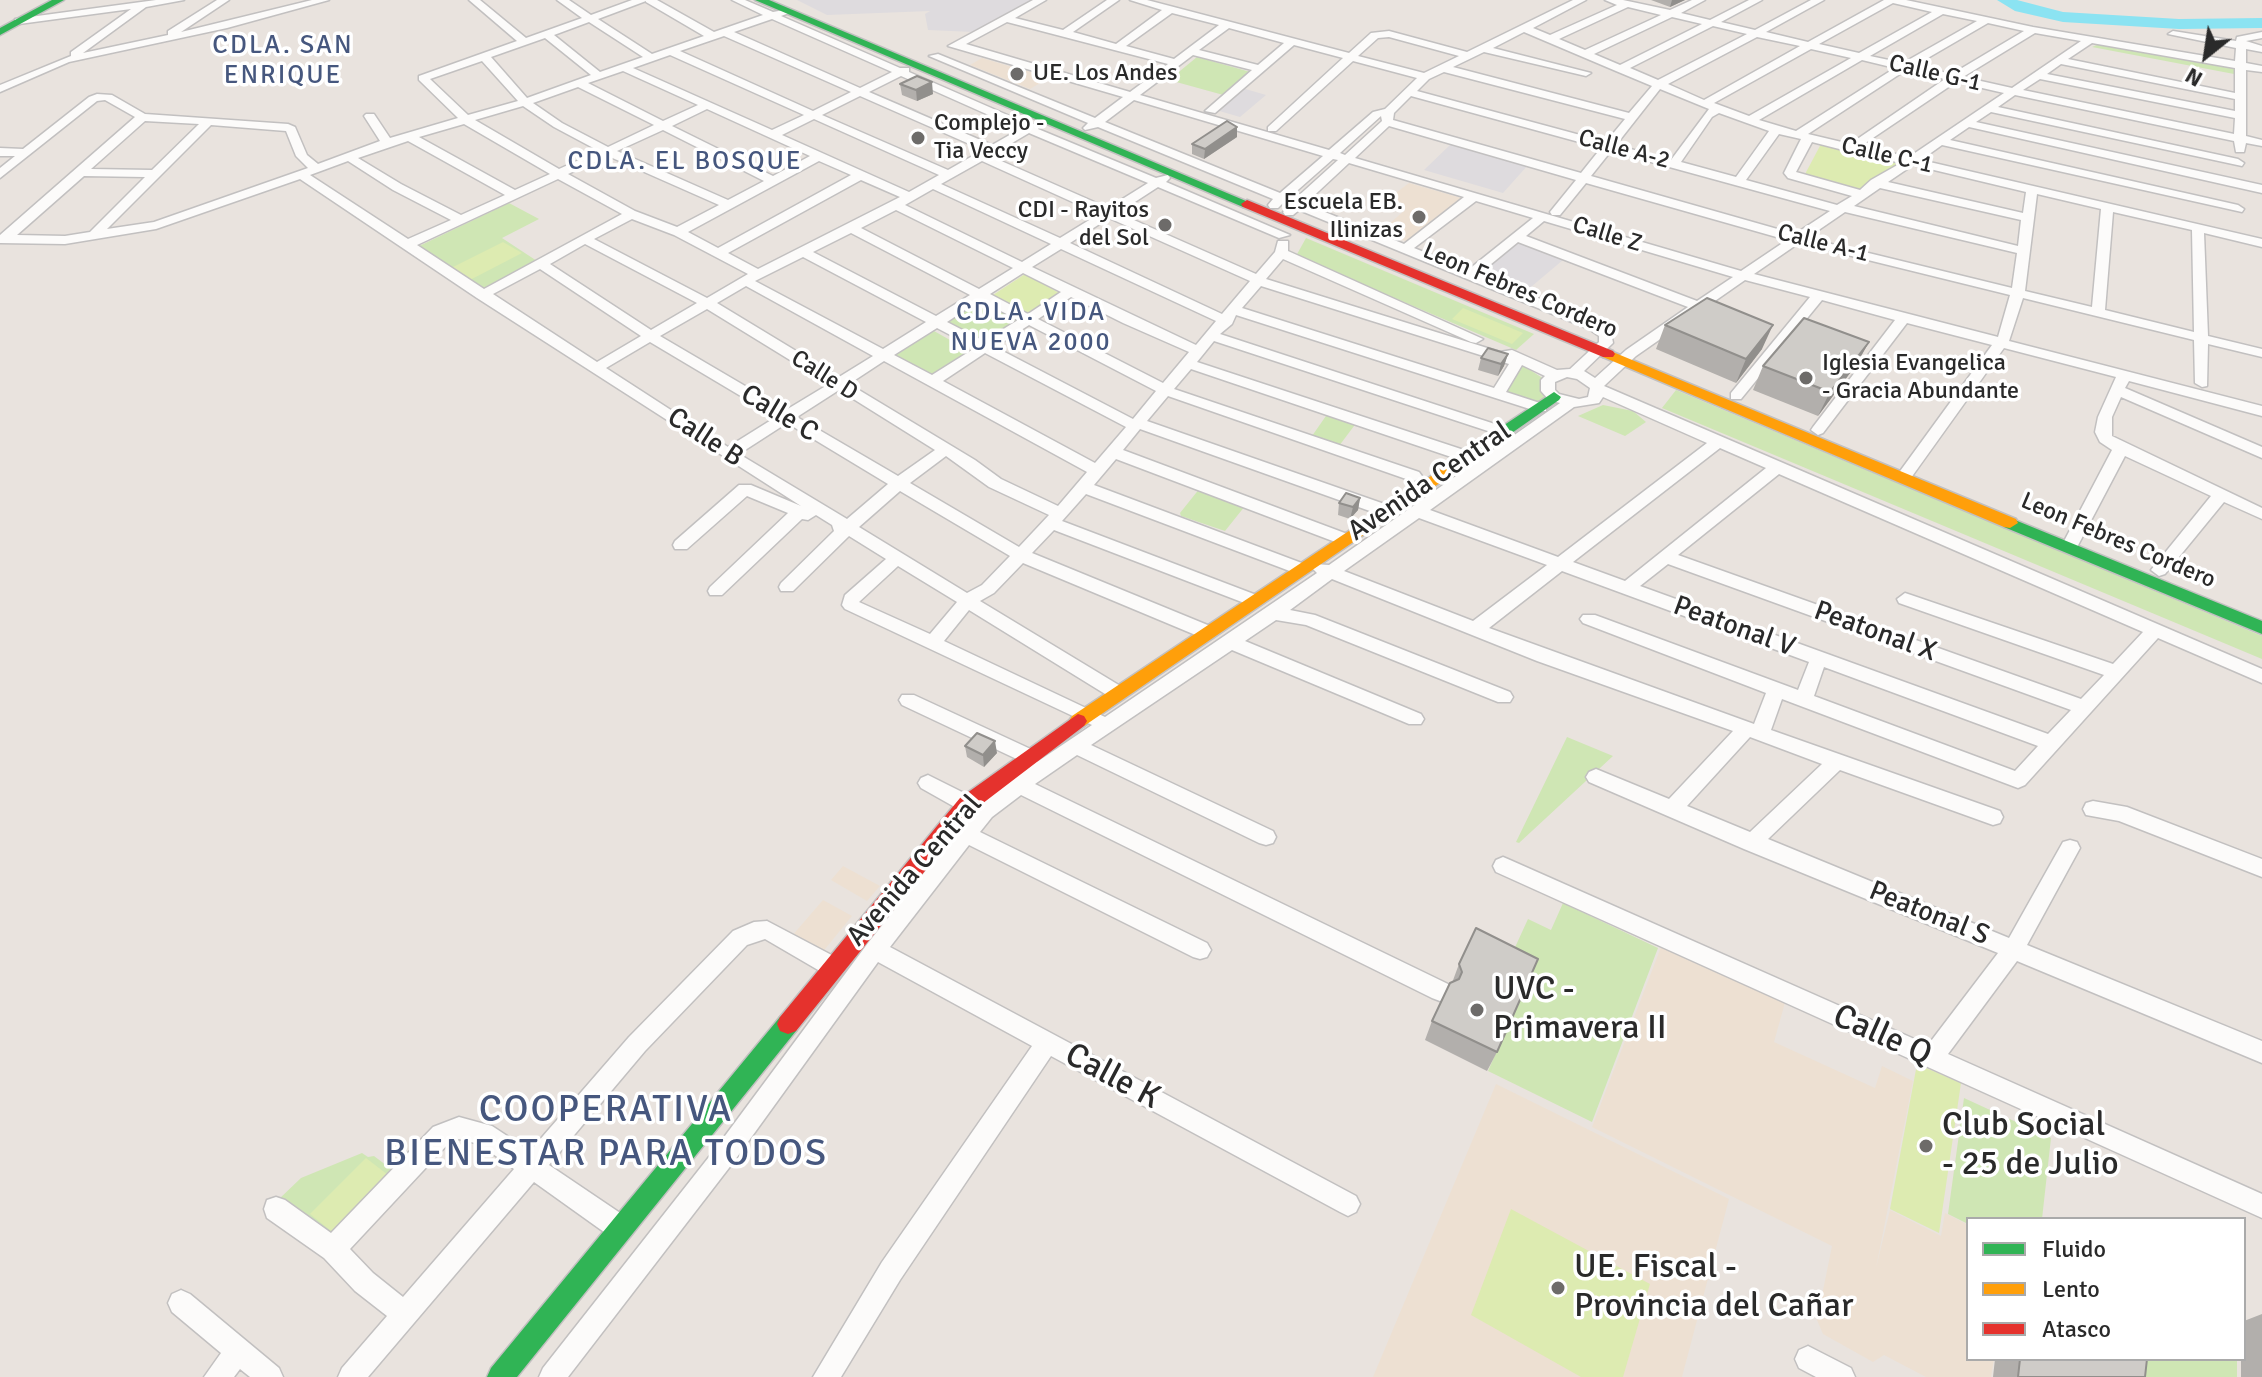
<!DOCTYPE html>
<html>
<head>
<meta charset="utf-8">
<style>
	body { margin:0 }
	#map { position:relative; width:2262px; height:1377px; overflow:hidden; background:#e9e3de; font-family:Signika,sans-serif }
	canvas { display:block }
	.legend { position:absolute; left:1966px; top:1217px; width:280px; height:144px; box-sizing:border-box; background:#fff; border:2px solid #aaa; margin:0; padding:10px 14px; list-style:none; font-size:24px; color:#2a2a2a }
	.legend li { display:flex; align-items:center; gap:16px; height:40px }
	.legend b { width:40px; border:2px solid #aaa }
	.north { position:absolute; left:2166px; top:16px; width:80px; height:80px; -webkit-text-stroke:6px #fff; paint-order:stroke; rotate:210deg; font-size:22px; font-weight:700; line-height:32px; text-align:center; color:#2a2a2a }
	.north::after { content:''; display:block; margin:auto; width:28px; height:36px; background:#2a2a2a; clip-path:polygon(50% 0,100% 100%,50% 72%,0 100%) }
</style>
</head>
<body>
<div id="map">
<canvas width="2262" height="1377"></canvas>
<ul class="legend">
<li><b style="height:10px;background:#30b455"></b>Fluido</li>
<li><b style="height:10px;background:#ff9f0a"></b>Lento</li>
<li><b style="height:10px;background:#e5322d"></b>Atasco</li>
</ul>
<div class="north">N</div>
</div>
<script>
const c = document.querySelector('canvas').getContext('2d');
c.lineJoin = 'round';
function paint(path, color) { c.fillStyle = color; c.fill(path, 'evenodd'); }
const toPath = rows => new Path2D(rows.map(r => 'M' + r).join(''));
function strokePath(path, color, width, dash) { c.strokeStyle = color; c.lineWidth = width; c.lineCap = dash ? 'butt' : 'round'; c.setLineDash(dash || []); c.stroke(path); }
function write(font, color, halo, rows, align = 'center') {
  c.font = font + ' Signika,sans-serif'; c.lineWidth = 7; c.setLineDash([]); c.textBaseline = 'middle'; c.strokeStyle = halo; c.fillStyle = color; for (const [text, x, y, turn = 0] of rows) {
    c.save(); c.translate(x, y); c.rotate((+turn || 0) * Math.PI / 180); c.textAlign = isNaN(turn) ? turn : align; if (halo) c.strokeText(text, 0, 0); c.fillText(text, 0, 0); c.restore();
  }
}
const industrial = toPath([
	[797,0,1035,0,974,32,928,30,925,14,930,11,827,15],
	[1242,88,1266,95,1240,117,1216,110],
	[1451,144,1528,165,1503,193,1424,170],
	[1519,242,1563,260,1525,292,1479,273]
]);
const education = toPath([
	[982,58,1002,64,1050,77,1030,89,970,65],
	[1409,183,1465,199,1408,242,1391,235,1400,228,1389,224,1405,210,1385,201],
	[843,866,880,886,867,901,831,880],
	[823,900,852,916,821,954,791,937],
	[1663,942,1786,999,1774,1042,1875,1088,1882,1066,1913,1081,1876,1268,1890,1210,1941,1236,1945,1213,1968,1225,1968,1359,1994,1359,1991,1377,1926,1377,1884,1355,1873,1362,1823,1334,1817,1320,1832,1246,1592,1127],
	[1496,1084,1729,1199,1682,1377,1373,1377]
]);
const green = toPath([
	[2099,44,2234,68,2234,74,2092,47],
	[1197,57,1254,73,1227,96,1169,80],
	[509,203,539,219,502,238,537,261,481,290,415,248],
	[1306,238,1534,334,1516,350,1296,256],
	[983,300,1024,321,987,344,946,323],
	[934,331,973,353,933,378,894,356],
	[1521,364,1544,379,1546,394,1538,405,1502,392],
	[1676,390,2262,636,2262,659,1662,408],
	[1603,405,1633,411,1646,422,1625,436,1578,416],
	[1328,413,1357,422,1339,446,1312,436],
	[1200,488,1245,506,1225,531,1181,516,1180,513],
	[1567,737,1613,756,1519,843,1516,842],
	[1563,903,1658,948,1592,1122,1488,1071,1528,979,1506,967,1528,919,1551,930],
	[1964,1098,2051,1138,2042,1219,1968,1219,1968,1224,1948,1214],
	[362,1153,368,1157,374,1156,399,1175,332,1243,279,1199,301,1178],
	[2116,1359,2237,1359,2237,1377,2117,1377]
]);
const pitch = toPath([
	[1821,144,1897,162,1898,164,1855,192,1804,176],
	[503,242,522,253,468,281,449,269],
	[1025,274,1063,295,1032,315,993,295],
	[1463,308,1523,333,1512,344,1452,319],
	[1917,1064,1961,1083,1939,1233,1890,1209],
	[366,1158,392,1178,336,1235,310,1214],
	[1511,1209,1650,1284,1623,1377,1581,1377,1471,1315]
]);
const river = toPath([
	[1997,0,2017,0,2063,12,2179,19,2262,18,2262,28,2179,29,2063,22,2015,11,1997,0]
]);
const street = toPath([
	[156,0,184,0,146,7,83,53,168,35,168,31,217,0,229,0,181,32,312,0,329,0,227,28,69,62,0,92,0,85,71,56,71,52,131,9,19,24,15,23,15,19,156,0],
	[469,0,480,0,526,38,582,18,557,0,569,0,591,15,632,0,657,0,714,32,763,15,732,0,745,0,773,12,789,9,789,13,781,16,900,68,909,68,909,72,1028,124,1038,124,1038,129,1156,178,1168,175,1170,178,1166,182,1290,235,1279,238,1158,187,1118,213,1256,274,1275,252,1278,241,1288,241,1288,251,1483,339,1476,343,1471,342,1283,259,1266,279,1500,352,1512,350,1557,370,1570,369,1599,342,1599,336,1589,329,1299,210,1293,215,1285,215,1283,212,1289,206,1283,203,1278,208,1270,208,1268,205,1273,199,1098,127,1085,130,1083,128,1088,123,929,56,938,54,1095,118,1123,97,948,46,1033,0,1046,0,1015,18,1063,30,1107,0,1119,0,1073,32,1116,44,1162,10,1130,0,1147,0,1349,53,1371,33,1389,31,1467,52,1573,0,1586,0,1533,28,1550,35,1617,5,1605,0,1623,0,1670,10,1692,0,1705,0,1681,13,1710,20,1749,0,1762,0,1721,22,1755,30,1811,0,1824,0,1766,32,1808,42,1884,0,1906,0,2033,27,2235,61,2236,48,2168,34,2173,31,2236,41,2237,37,2262,32,2262,38,2246,41,2262,46,2262,52,2246,49,2246,63,2262,66,2262,72,2246,70,2246,136,2262,140,2262,146,2246,143,2244,152,2236,152,2234,141,2015,95,1998,107,2238,159,2244,163,2242,166,1991,112,1976,122,2262,185,2262,193,1969,127,1950,140,2238,205,2244,209,2242,212,1942,145,1921,160,2262,239,2262,247,2204,233,2208,336,2262,349,2262,357,2208,344,2207,386,2202,387,2195,383,2194,340,2023,298,2009,341,2262,406,2262,416,2129,381,2125,388,2262,447,2262,458,2121,397,2112,417,2112,436,2262,508,2262,519,2224,502,2165,574,2159,576,2151,570,2211,496,2125,456,2075,551,2069,553,2061,547,2112,450,2100,442,2095,432,2098,417,2116,377,2004,348,1908,482,1903,483,1895,478,1898,474,1992,345,1907,323,1823,433,1818,435,1811,430,1813,427,1895,320,1822,300,1741,399,1731,399,1731,393,1810,297,1745,280,1636,356,1604,386,2262,669,2262,683,2158,638,2025,785,2018,788,1782,699,1771,730,2000,811,2003,817,2000,823,1993,825,1840,770,1768,839,2009,938,2063,842,2070,840,2077,842,2080,848,2027,945,2262,1041,2262,1063,2017,961,1948,1054,2262,1194,2262,1218,1496,872,1493,866,1496,860,1503,857,1510,860,1928,1045,1998,953,1744,849,1589,782,1586,777,1589,772,1596,769,1669,799,1733,731,1537,661,1332,579,1290,610,1315,615,1510,692,1513,697,1510,702,1498,702,1306,625,1276,620,1245,641,1421,714,1424,719,1421,724,1409,724,1232,650,1091,745,1273,831,1276,837,1273,843,1266,845,1259,843,1077,755,1035,784,1448,984,1451,991,1448,998,1440,1001,1432,998,1021,795,992,817,980,832,1207,943,1211,950,1207,957,1200,959,1193,957,969,845,890,947,1356,1196,1360,1204,1356,1212,1348,1216,1340,1212,1051,1056,900,1280,841,1377,813,1377,882,1262,1032,1046,878,962,732,1164,568,1377,539,1377,543,1368,716,1148,868,943,978,805,1036,762,1023,762,902,705,899,700,902,695,914,695,1037,752,1039,757,1037,762,1092,725,845,609,842,605,845,595,886,559,849,536,793,591,781,591,779,587,781,583,834,531,832,525,816,515,808,520,802,519,722,595,710,595,708,591,710,587,788,513,747,496,687,549,675,549,673,545,675,541,739,485,751,485,801,506,477,298,300,179,156,229,65,244,0,243,0,235,135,117,105,100,97,101,0,178,0,168,15,156,0,156,0,148,23,149,89,97,97,94,112,95,145,114,288,124,295,127,307,155,318,164,380,141,364,116,366,114,374,114,390,138,458,118,419,80,419,76,517,41,469,0],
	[646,1,646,2,704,36,652,54,598,19,646,1],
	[1893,3,1932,12,1859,53,1819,44,1893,3],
	[1628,7,1661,15,1585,50,1559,39,1628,7],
	[1172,13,1219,25,1174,59,1126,46,1172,13],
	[1943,14,1977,21,1903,63,1870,56,1943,14],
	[1672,17,1702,24,1620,65,1594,54,1672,17],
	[772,19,892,72,860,88,734,32,772,19],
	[589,22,643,57,600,72,554,35,589,22],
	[1007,22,1168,64,1130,92,966,44,1007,22],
	[1988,23,2024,31,1952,74,1914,66,1988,23],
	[1713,26,1747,34,1658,80,1630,68,1713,26],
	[1229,28,1284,43,1258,65,1199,50,1229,28],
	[1524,32,1616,71,1652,86,1629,113,1453,67,1484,52,1586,76,1591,73,1493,48,1524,32],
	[2035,33,2081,41,2012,88,1963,77,2035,33],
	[724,36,851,92,813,111,680,51,724,36],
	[1389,37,1459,56,1424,73,1358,56,1378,38,1389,37],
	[1757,37,1800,46,1704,100,1668,84,1757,37],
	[545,38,591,75,527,98,491,57,545,38],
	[2092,43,2235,68,2235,93,2068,59,2092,43],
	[1294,45,1343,58,1268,127,1268,131,1276,131,1353,61,1417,78,1385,109,1373,112,1329,150,1140,95,1193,55,1252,70,1205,111,1215,113,1294,45],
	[1811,49,1851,58,1749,116,1714,103,1811,49],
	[670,55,804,115,772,130,633,68,670,55],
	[1862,60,1895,68,1796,131,1759,120,1862,60],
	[482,61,518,101,468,115,430,79,482,61],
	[2061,64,2235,99,2235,111,2047,74,2061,64],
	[1906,70,1945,79,1850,144,1808,134,1906,70],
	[623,71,698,105,663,121,588,83,623,71],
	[1444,72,1625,119,1606,142,1417,91,1429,79,1444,72],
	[901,76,1020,129,992,145,869,92,901,76],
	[2040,79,2235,118,2234,134,2023,90,2040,79],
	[1956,82,2004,93,1909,157,1861,146,1956,82],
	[578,87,654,125,608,147,562,123,533,103,578,87],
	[1660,89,1709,109,1671,160,1616,145,1660,89],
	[860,96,983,150,948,170,822,115,860,96],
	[1411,96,1601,148,1581,173,1393,120,1394,113,1411,96],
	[1134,100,1323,156,1280,193,1105,122,1134,100],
	[523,106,554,127,599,151,559,169,475,120,523,106],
	[707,109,810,156,773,176,672,126,707,109],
	[1719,113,1769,131,1736,177,1681,162,1712,117,1719,113],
	[1381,116,1382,121,1345,155,1340,153,1381,116],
	[814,119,939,175,909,192,782,135,814,119],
	[145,121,199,124,152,170,91,169,145,121],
	[464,124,550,174,515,190,419,137,464,124],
	[211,125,286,131,296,156,308,168,154,222,107,229,211,125],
	[1389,126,1576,180,1550,212,1552,215,1560,215,1586,183,1787,240,1741,271,1355,158,1389,126],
	[663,130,764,181,728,200,617,151,663,130],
	[1029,133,1148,183,1108,208,990,156,1029,133],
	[1779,134,1801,139,1784,173,1788,178,1852,196,1837,205,1746,180,1779,134],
	[408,141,505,195,461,215,401,184,358,158,408,141],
	[1812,142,1851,152,1901,163,1871,180,1860,190,1796,172,1812,142],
	[1611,151,1735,185,1830,211,1795,234,1591,176,1611,151],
	[608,156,719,205,677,227,635,211,568,174,608,156],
	[1333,159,1338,160,1295,199,1290,197,1333,159],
	[348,161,393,190,451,220,408,239,310,175,348,161],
	[819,161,851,175,718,248,688,232,819,161],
	[982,161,1099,214,1060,238,941,184,982,161],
	[1349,163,1464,197,1404,244,1305,204,1349,163],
	[1913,165,2026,192,2023,213,1888,182,1913,165],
	[84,176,145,177,90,232,65,236,17,235,84,176],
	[558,179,622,214,484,289,417,245,558,179],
	[861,180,900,197,758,269,728,253,861,180],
	[1880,188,2021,220,2018,246,1854,206,1880,188],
	[933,189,1051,244,1022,262,905,205,933,189],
	[2037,194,2101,209,2092,307,2025,291,2037,194],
	[1476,201,1533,218,1468,270,1414,248,1476,201],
	[896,210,1013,268,979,289,861,228,896,210],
	[1845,212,2017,253,2012,288,1807,238,1845,212],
	[2113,212,2192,230,2194,332,2105,310,2113,212],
	[1109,218,1250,281,1222,314,1070,243,1109,218],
	[632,219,674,235,748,274,707,298,594,239,632,219],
	[1544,221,1733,277,1697,301,1526,236,1544,221],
	[851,233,970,295,936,316,813,252,851,233],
	[1518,242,1688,307,1626,350,1595,378,1584,371,1613,343,1611,332,1599,323,1479,274,1518,242],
	[1799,243,2010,295,1998,337,1754,274,1799,243],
	[585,244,697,303,651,330,550,264,585,244],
	[1061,249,1216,321,1196,345,1032,267,1061,249],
	[803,257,926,322,883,349,755,281,803,257],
	[540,269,641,336,597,362,493,294,540,269],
	[1023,273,1061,292,1028,314,990,294,1023,273],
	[746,286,873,356,839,377,717,303,746,286],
	[1261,286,1509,364,1494,388,1242,308,1261,286],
	[1071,297,1123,323,1189,352,1163,383,1038,319,1071,297],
	[980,300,1018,320,984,341,947,322,980,300],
	[707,309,829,384,786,410,660,336,707,309],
	[1236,315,1536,411,1546,411,1546,405,1506,392,1522,365,1545,376,1541,380,1541,391,1549,400,1560,403,1329,565,1314,564,1312,568,1317,573,1105,717,944,641,969,610,1110,697,1122,697,1125,692,1122,687,980,601,994,593,1023,563,1198,636,1210,636,1213,631,1210,626,1032,553,1054,530,1247,604,1259,604,1261,600,1259,596,1062,521,1086,494,1295,573,1307,573,1309,569,1307,565,1094,485,1116,459,1338,543,1350,543,1352,539,1350,535,1123,450,1140,429,1381,515,1393,515,1395,511,1393,507,1147,421,1168,396,1409,480,1414,481,1422,476,1419,472,1174,389,1191,369,1463,461,1468,462,1476,457,1473,453,1197,362,1214,341,1500,435,1510,435,1513,432,1510,429,1220,334,1232,324,1236,315],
	[1029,325,1156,391,1133,419,995,347,1029,325],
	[937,328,975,348,932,375,894,355,937,328],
	[650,342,776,417,728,447,606,368,650,342],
	[985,353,1126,427,1095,463,943,381,985,353],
	[884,361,1087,472,1058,506,1001,479,975,460,849,384,884,361],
	[1567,377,1577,379,1590,388,1588,397,1579,399,1559,394,1555,390,1555,382,1567,377],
	[839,390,935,450,898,476,797,417,839,390],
	[1603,397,1707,443,1558,557,1430,510,1574,407,1599,403,1603,397],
	[787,423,888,484,847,519,739,454,787,423],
	[1720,448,1766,468,1625,581,1573,562,1720,448],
	[946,456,989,487,1049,515,1019,547,910,483,946,456],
	[1779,474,2143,632,2113,664,1911,595,1905,593,1897,599,1899,603,2104,675,2081,699,1678,555,1779,474],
	[900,491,1010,556,982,585,967,593,859,527,900,491],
	[1419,518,1547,565,1473,621,1344,571,1419,518],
	[1668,564,2071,710,2048,734,1640,586,1668,564],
	[898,566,957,602,930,634,859,602,898,566],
	[1562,571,1809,662,1798,690,1595,615,1583,615,1580,619,1583,623,1766,693,1754,724,1489,628,1562,571],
	[1824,667,2038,746,2015,771,1814,696,1824,667],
	[1750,737,1822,764,1750,832,1687,806,1750,737],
	[928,775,974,798,977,804,974,810,967,812,960,810,921,788,918,783,921,778,928,775],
	[2093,801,2127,807,2262,859,2262,877,2119,821,2086,815,2083,809,2086,803,2093,801],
	[767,921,841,960,844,967,841,974,833,977,825,974,765,939,747,945,645,1051,549,1165,629,1219,632,1228,629,1237,620,1240,611,1237,534,1182,368,1377,338,1377,342,1368,387,1316,355,1291,324,1258,267,1218,264,1209,267,1200,276,1197,285,1200,331,1233,433,1127,459,1117,492,1126,530,1151,629,1037,733,931,754,922,767,921],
	[459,1139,479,1144,514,1169,403,1297,373,1273,350,1249,449,1143,459,1139],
	[181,1290,190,1294,279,1368,283,1377,250,1377,240,1369,234,1377,204,1377,221,1353,172,1312,168,1303,172,1294,181,1290],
	[1808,1346,1851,1368,1855,1377,1816,1377,1799,1368,1795,1359,1799,1350,1808,1346]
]);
const fast = toPath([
	[52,0,64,0,0,35,0,28,52,0],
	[755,0,769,0,1253,204,1243,207,755,0],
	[1554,392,1561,397,1559,400,1466,465,1456,465,1456,457,1554,392],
	[2010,518,2262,621,2262,634,2004,527,2002,523,2004,519,2010,518],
	[788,1014,796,1017,799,1024,796,1031,517,1377,487,1377,491,1368,780,1017,788,1014]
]);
const slow = toPath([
	[1608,350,2016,519,2018,523,2010,528,2004,527,1603,357,1603,351,1608,350],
	[1461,456,1466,457,1466,465,1084,726,1072,726,1069,721,1072,716,1461,456]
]);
const jam = toPath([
	[1247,200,1613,351,1615,354,1613,357,1603,357,1243,207,1241,204,1247,200],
	[1078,714,1084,716,1087,721,1084,726,974,810,796,1031,788,1034,780,1031,777,1024,780,1017,960,798,1078,714]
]);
const wall = toPath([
	[1651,0,1685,0,1670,7],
	[900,84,933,94,917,101,902,95],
	[1237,137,1204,159,1192,154,1192,144],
	[1665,325,1762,349,1736,383,1656,349],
	[1869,342,1856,365,1818,416,1753,390,1763,366],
	[1508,354,1504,366,1498,376,1478,370,1481,358],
	[1360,498,1358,510,1350,519,1338,515,1339,503],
	[965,746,997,753,984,767,967,757],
	[1459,964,1497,1052,1487,1071,1425,1040,1432,1021,1452,983],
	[2262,1314,2262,1377,2241,1377,2241,1359,2244,1359,2244,1321],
	[1995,1359,2147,1359,2145,1377,1993,1377]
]);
const shadedWall = toPath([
	[1672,0,1685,0,1670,7],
	[932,82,933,94,917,101,916,90],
	[1237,127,1237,137,1204,159,1205,149],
	[1773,325,1762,349,1736,383,1746,359],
	[1869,342,1856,365,1818,416,1830,392],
	[1508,354,1504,366,1498,376,1501,364],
	[1360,498,1358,510,1350,519,1353,507],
	[995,741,997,753,984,767,983,755]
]);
const building = toPath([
	[917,76,932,82,916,90,900,84,917,76],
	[1227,121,1237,127,1205,149,1192,144,1227,121],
	[1707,298,1773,325,1746,359,1665,325,1707,298],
	[1804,318,1869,342,1830,392,1763,366,1804,318],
	[1488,348,1508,354,1501,364,1481,358,1488,348],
	[1346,493,1360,498,1353,507,1339,503,1346,493],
	[977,733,995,741,983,755,965,746,977,733],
	[1476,928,1538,959,1497,1052,1432,1021,1450,983,1459,979,1462,972,1459,964,1476,928],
	[2020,1359,2147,1359,2145,1377,2018,1377,2020,1359]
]);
const markers = [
	[1017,74,8,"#6d6b69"],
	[918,138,8,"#6d6b69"],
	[1419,217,8,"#6d6b69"],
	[1165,225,8,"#6d6b69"],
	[1806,378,8,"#6d6b69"],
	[1477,1010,8,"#6d6b69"],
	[1926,1146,8,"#6d6b69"],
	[1558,1288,8,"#6d6b69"]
];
const farPoinames = [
	["UE. Los Andes",1033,74],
	["Complejo -",934,124],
	["Tia Veccy",934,152],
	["Escuela EB.",1403,203,"right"],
	["Ilinizas",1403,231,"right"],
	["CDI - Rayitos",1149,211,"right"],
	["del Sol",1149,239,"right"],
	["Iglesia Evangelica",1822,364],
	["- Gracia Abundante",1822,392]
];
const farStreetnames = [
	["Calle G-1",1935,74,13],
	["Calle A-2",1624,150,15],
	["Calle C-1",1887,156,13],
	["Calle Z",1607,235,17],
	["Calle A-1",1823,244,14],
	["Leon Febres Cordero",1520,291,23],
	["Calle D",824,376,32],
	["Leon Febres Cordero",2118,541,23]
];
const farQuarternames = [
	["CDLA. SAN",283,46],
	["ENRIQUE",283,76],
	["CDLA. EL BOSQUE",685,162],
	["CDLA. VIDA",1031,313],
	["NUEVA 2000",1031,343]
];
const streetNames = [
	["Calle C",779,414,31],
	["Calle B",705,438,33],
	["Avenida Central",1430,482,-34],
	["Peatonal V",1734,627,20],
	["Peatonal X",1875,632,20],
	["Avenida Central",915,871,-49],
	["Peatonal S",1929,914,22]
];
const nearPoinames = [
	["UVC -",1493,990],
	["Primavera II",1493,1029],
	["Club Social",1942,1126],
	["- 25 de Julio",1942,1165],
	["UE. Fiscal -",1574,1268],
	["Provincia del Cañar",1574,1307]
];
const nearStreetnames = [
	["Calle Q",1882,1036,24],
	["Calle K",1112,1077,28]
];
const nearQuarternames = [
	["COOPERATIVA",606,1111],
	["BIENESTAR PARA TODOS",606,1155]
];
paint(industrial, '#dedbde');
paint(education, '#ede0d2');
paint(green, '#cfe6b4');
paint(pitch, '#ddebb1');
paint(river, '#8be3f2');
strokePath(street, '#c2c0c0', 3);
strokePath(fast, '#c2c0c0', 3);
strokePath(slow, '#c2c0c0', 3);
strokePath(jam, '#c2c0c0', 3);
paint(street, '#fcfbfa');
paint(fast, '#30b455');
paint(slow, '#ff9f0a');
paint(jam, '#e5322d');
paint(wall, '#b2afac');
paint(shadedWall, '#918f8c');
paint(building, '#cfccc8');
strokePath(building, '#918f8c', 2);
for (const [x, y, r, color] of markers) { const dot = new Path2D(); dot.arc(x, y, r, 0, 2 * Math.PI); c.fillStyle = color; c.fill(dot); strokePath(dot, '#fff', 3); }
write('24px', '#2a2a2a', '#fff', farPoinames, 'left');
write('24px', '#2a2a2a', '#fff', farStreetnames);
c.letterSpacing = '2px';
write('26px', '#46577e', '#fff', farQuarternames);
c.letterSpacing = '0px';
write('28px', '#2a2a2a', '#fff', streetNames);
write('34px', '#2a2a2a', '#fff', nearPoinames, 'left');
write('34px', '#2a2a2a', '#fff', nearStreetnames);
c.letterSpacing = '2px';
write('38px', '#46577e', '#fff', nearQuarternames);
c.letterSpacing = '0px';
</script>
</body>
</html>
